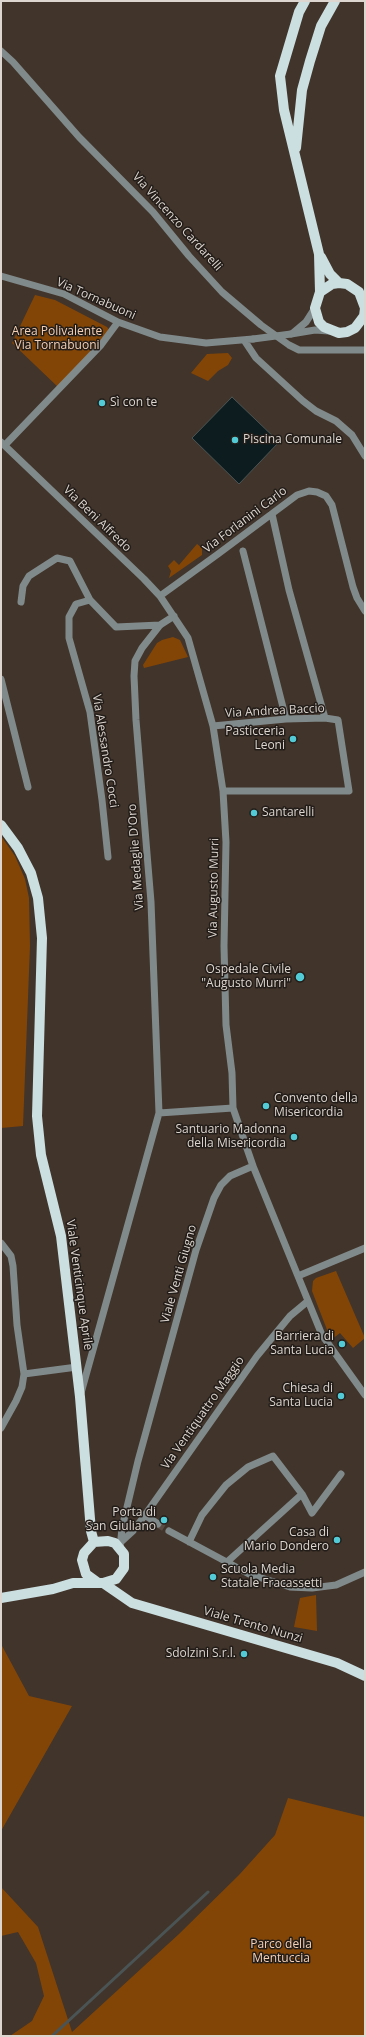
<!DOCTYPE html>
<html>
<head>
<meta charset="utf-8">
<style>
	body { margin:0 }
	#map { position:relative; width:366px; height:2037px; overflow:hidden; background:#41342b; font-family:"Open Sans",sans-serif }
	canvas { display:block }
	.frame { position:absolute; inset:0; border:2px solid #ddd5cf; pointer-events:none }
</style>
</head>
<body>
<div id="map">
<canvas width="366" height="2037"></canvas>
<div class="frame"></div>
</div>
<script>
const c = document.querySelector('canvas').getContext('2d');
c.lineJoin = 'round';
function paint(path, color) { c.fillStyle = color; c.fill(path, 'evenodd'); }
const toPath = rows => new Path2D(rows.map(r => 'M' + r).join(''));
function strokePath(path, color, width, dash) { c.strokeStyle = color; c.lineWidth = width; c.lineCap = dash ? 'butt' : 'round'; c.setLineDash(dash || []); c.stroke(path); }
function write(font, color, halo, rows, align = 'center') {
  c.font = font + ' "Open Sans",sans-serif'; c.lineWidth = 3; c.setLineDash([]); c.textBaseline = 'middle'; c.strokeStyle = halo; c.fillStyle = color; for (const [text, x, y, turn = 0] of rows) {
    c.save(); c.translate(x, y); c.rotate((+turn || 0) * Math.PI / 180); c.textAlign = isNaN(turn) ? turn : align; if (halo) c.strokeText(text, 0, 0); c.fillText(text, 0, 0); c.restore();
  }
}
const green = toPath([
	[35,295,55,300,107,327,109,330,109,333,59,388,12,343],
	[228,353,232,358,228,365,218,371,208,381,191,373,207,354],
	[197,544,202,548,202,555,169,578,171,571,168,566,174,560,179,565],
	[173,637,180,640,188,657,144,668,143,665,157,643,162,640],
	[1,836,15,856,25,879,29,898,30,946,23,1126,1,1128],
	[336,1271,365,1338,353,1348,340,1333,331,1340,312,1291,313,1281,316,1278],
	[316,1595,317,1631,294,1627,300,1598],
	[1,1644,29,1696,72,1706,1,1831],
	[288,1798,365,1817,365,2036,10,2036,32,2021,44,1996,36,1963,18,1932,1,1936,1,1887,38,1927,72,2032,179,1934,239,1875,275,1835]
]);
const water = toPath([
	[232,397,279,442,239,484,192,438,232,397]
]);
const stream = toPath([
	[52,2036,208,1892]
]);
const minorTunnel = toPath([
	[158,1524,169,1531]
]);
const minor = toPath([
	[1,51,13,62,79,137,153,212,189,256,222,292,261,325,289,345,299,350,365,350],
	[1,276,64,294,118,322,160,337,206,343,253,339],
	[293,333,306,322,315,308],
	[291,334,315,330,329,331],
	[244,340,256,358,303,401,316,411,336,421,352,435,365,456],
	[1,442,144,579,160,596,188,638,213,726,223,791,226,842,224,946,226,1025,232,1073,233,1108,253,1166],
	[5,445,101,345,118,322],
	[272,514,289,590,325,718],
	[243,551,286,719],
	[160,596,218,554,297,495,309,491,317,492,326,496,332,505,353,587,357,598,365,611],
	[21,602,23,586,29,576,57,558,70,561,90,600],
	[1,679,28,787],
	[213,726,286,719,325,718,338,720,349,791,223,791],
	[108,857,102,800,90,712,69,638,69,617,76,604,90,600,116,627,160,625],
	[159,1113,233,1108],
	[1,1243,11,1256,13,1266,17,1325,24,1374],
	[298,1276,365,1248],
	[81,1393,159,1113,151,902,136,720,134,676,135,661,142,648,160,625,174,616],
	[1,1428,16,1401,22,1387,24,1374,77,1367],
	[145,1515,158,1524],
	[169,1531,249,1574,290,1587,312,1588,336,1585,365,1572],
	[121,1542,133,1531,145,1515,257,1356,290,1316,308,1301],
	[189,1542,202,1515,226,1485,248,1467,273,1456,302,1494,312,1513,341,1474],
	[120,1548,122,1528,138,1461,196,1250,214,1198,221,1185,230,1176,253,1166,322,1335,365,1395],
	[227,1562,302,1494]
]);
const major = toPath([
	[305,1,299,12,280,76,284,110,319,254,320,292],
	[296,148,302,90,310,61,321,26,335,1],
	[321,257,330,274,339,283],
	[365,308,359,292,347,284,339,283,332,284,320,292,315,308,319,322,324,327,339,333,347,332,355,328,364,316,365,308],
	[1,825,18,848,31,873,38,898,42,938,37,1116,41,1155,61,1236,80,1397,91,1531,94,1542],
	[103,1583,132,1603,337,1663,365,1676],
	[1,1598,53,1589,73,1583,103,1583,116,1579,124,1568,124,1554,115,1543,108,1541,94,1542,84,1553,82,1560,86,1574,97,1582]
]);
const minorBridge = toPath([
	[253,339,291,334]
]);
const markers = [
	[102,403,4,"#52cbd7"],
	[235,440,4,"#52cbd7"],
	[293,739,4,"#52cbd7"],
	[254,813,4,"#52cbd7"],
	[300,977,5,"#52cbd7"],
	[266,1106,4,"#52cbd7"],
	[294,1137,4,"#52cbd7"],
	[342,1344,4,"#52cbd7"],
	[341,1396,4,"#52cbd7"],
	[164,1520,4,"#52cbd7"],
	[337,1540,4,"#52cbd7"],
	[213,1577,4,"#52cbd7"],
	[244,1654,4,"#52cbd7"]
];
const streetNames = [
	["Via Vincenzo Cardarelli",177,222,48],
	["Via Tornabuoni",96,299,24],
	["Via Beni Alfredo",97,519,44],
	["Via Forlanini Carlo",245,520,-37],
	["Via Andrea Baccio",275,711,-3],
	["Via Alessandro Cocci",105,751,81],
	["Via Medaglie D'Oro",136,857,-94],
	["Via Augusto Murri",214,888,-89],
	["Viale Venti Giugno",179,1274,-74],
	["Viale Venticinque Aprile",79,1285,82],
	["Via Ventiquattro Maggio",203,1413,-55],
	["Viale Trento Nunzi",253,1625,16]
];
const parkNames = [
	["Area Polivalente",57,332],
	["Via Tornabuoni",57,346],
	["Parco della",281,1945],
	["Mentuccia",281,1959]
];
const poiNames = [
	["Sì con te",110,403,"left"],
	["Piscina Comunale",243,440,"left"],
	["Pasticceria",285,732],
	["Leoni",285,746],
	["Santarelli",262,813,"left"],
	["Ospedale Civile",291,970],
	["\"Augusto Murri\"",291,984],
	["Convento della",274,1099,"left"],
	["Misericordia",274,1113,"left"],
	["Santuario Madonna",286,1130],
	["della Misericordia",286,1144],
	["Barriera di",334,1337],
	["Santa Lucia",334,1351],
	["Chiesa di",333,1389],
	["Santa Lucia",333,1403],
	["Porta di",156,1513],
	["San Giuliano",156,1527],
	["Casa di",329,1533],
	["Mario Dondero",329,1547],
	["Scuola Media",221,1570,"left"],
	["Statale Fracassetti",221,1584,"left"],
	["Sdolzini S.r.l.",236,1654]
];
paint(green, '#834506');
paint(water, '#0d1d1f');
strokePath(water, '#4b5454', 1);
strokePath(stream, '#4b5454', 3);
strokePath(minorTunnel, '#584c44', 7, [7, 3.5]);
strokePath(minor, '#818a8b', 7);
strokePath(major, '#cbdee0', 10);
strokePath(minorBridge, '#818a8b', 7);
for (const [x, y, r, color] of markers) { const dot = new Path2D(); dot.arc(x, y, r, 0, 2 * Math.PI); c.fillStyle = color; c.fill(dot); strokePath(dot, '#231d19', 1.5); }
write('12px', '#ddd5cf', '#231d19', streetNames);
write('12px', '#f6d0b5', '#231d19', parkNames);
write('12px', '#ddd5cf', '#231d19', poiNames, 'right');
</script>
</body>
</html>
